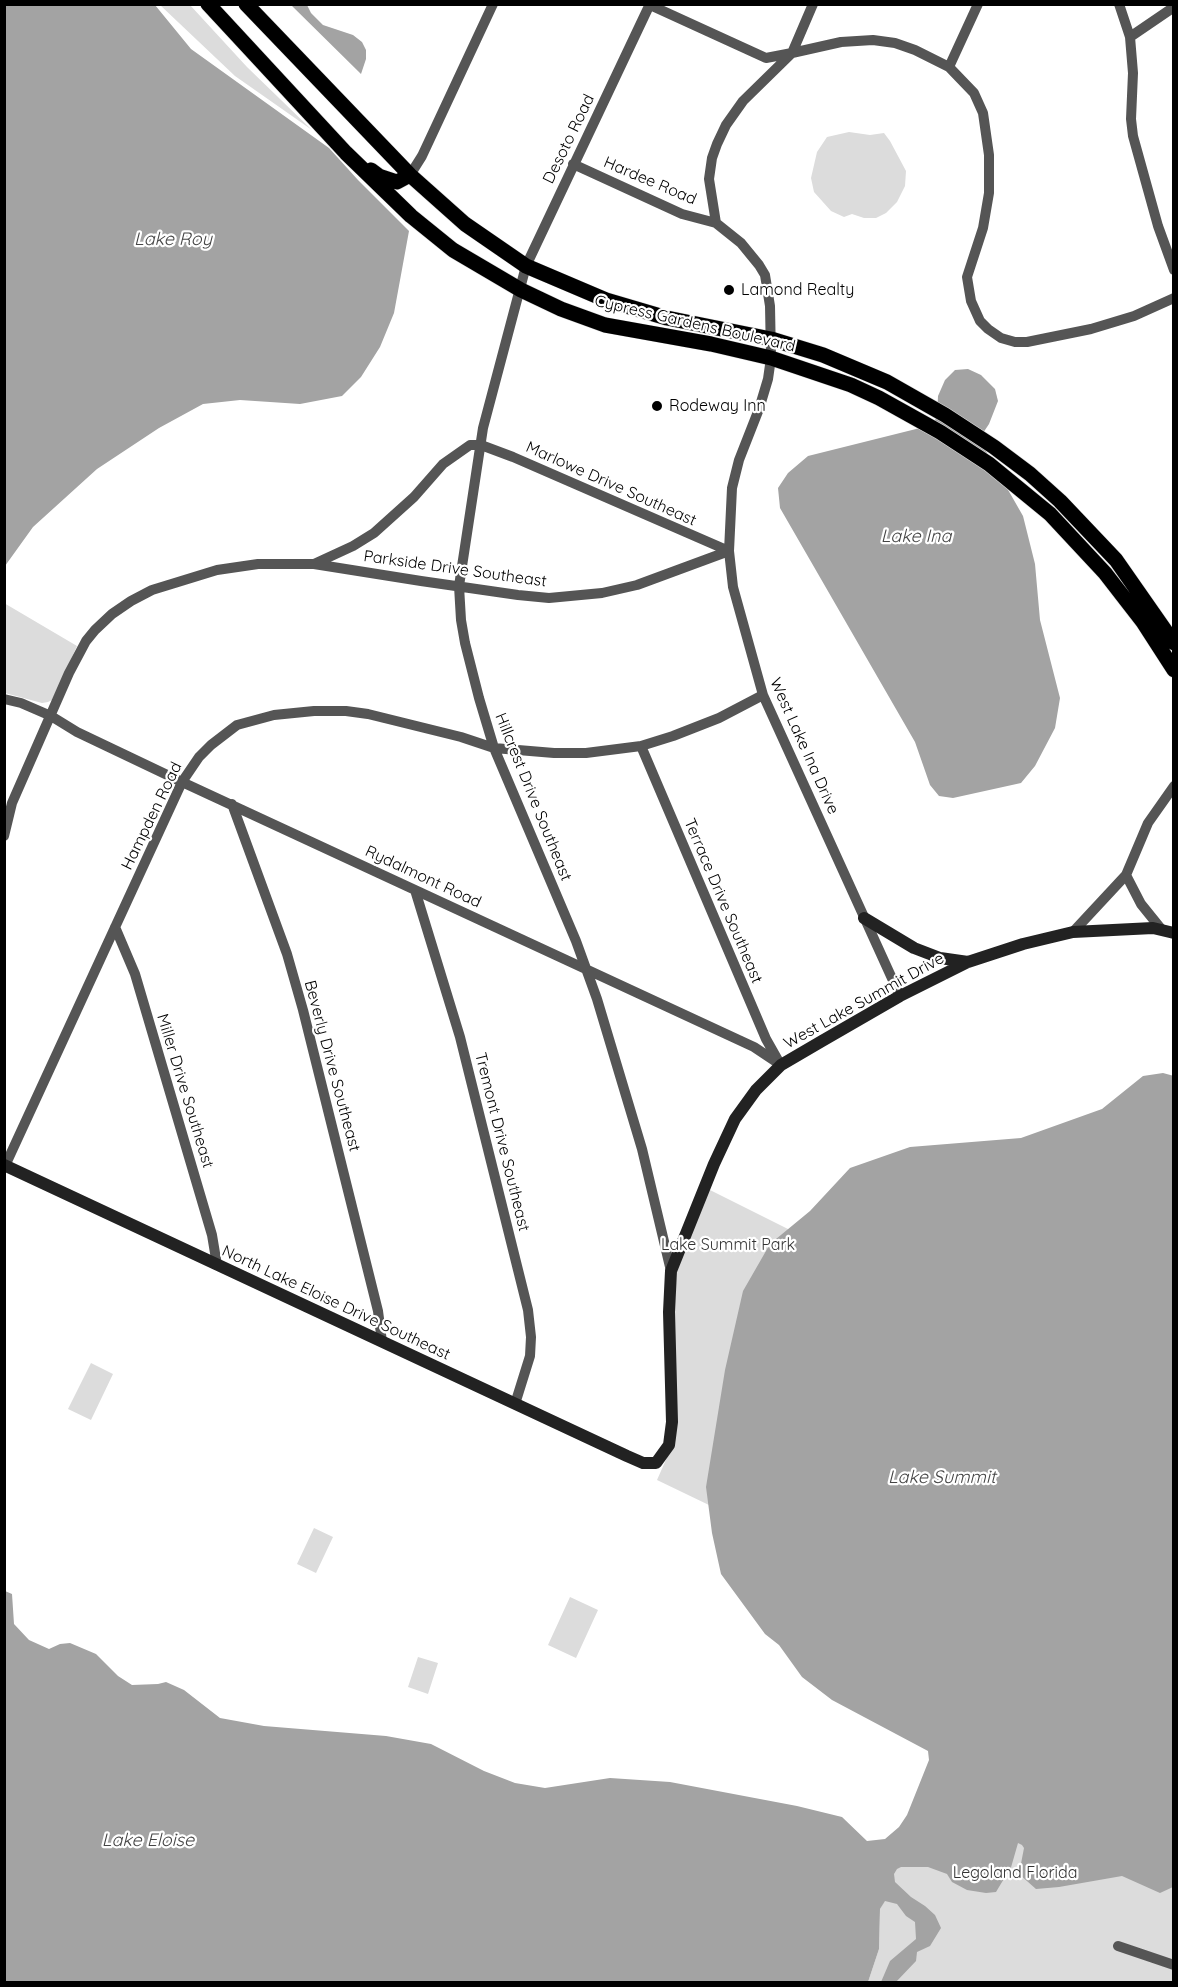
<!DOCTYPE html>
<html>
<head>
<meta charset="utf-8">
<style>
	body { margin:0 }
	#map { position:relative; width:1178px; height:1987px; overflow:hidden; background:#fff; font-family:Quicksand,sans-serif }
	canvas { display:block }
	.frame { position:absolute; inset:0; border:6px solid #000; pointer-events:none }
</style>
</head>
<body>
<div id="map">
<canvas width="1178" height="1987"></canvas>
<div class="frame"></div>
</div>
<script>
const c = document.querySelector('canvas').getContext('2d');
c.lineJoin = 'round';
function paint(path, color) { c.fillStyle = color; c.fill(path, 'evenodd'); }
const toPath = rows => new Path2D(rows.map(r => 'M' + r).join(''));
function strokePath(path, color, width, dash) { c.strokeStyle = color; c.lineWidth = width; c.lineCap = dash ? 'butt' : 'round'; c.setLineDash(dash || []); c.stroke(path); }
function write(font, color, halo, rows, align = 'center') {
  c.font = font + ' Quicksand,sans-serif'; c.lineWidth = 4.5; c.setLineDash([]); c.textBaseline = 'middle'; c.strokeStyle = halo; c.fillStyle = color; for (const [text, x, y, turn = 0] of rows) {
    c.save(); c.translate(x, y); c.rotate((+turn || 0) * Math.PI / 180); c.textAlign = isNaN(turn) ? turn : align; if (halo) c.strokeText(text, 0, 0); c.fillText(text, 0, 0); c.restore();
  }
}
const green = toPath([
	[160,5,190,5,247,67,312,130,235,76],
	[849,132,870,135,884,133,890,141,906,171,905,186,897,202,886,213,876,218,864,218,852,214,844,217,831,211,814,192,811,178,817,152,827,137],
	[4,603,77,646,52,700,48,702,42,703,5,693],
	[708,1189,792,1231,711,1506,657,1480,672,1446,676,1423,674,1318,677,1267],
	[91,1363,113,1374,91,1420,68,1409],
	[314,1528,333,1537,316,1573,297,1564],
	[570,1597,598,1610,576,1658,548,1645],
	[418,1657,438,1663,428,1694,408,1687],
	[1173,1820,1173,1982,868,1982,879,1949,880,1909,884,1901,887,1883,909,1839]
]);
const water = toPath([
	[5,4,155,5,191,49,329,148,358,180,409,231,394,313,380,347,361,377,342,396,300,404,240,400,203,404,159,428,97,469,33,527,5,566],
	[291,5,307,5,311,13,323,25,353,35,362,42,366,50,366,59,361,74],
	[968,369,981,375,995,389,998,401,989,424,979,439,1023,516,1035,564,1040,620,1060,698,1055,728,1035,766,1021,783,953,798,939,796,930,785,915,742,780,508,778,488,788,473,808,456,928,426,937,418,938,396,945,380,955,370],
	[1163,1073,1174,1076,1173,1887,1160,1893,1122,1876,1059,1887,1036,1889,1019,1874,1024,1848,1022,1845,1018,1843,1010,1871,1005,1877,996,1892,986,1893,967,1890,952,1882,947,1874,928,1867,901,1867,897,1869,894,1874,895,1882,911,1897,925,1906,935,1915,941,1928,930,1946,917,1952,916,1961,896,1982,881,1982,890,1961,916,1939,915,1922,906,1916,897,1904,885,1901,880,1909,879,1949,868,1982,5,1982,5,1591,12,1594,14,1624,29,1640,49,1649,60,1644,70,1643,96,1654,118,1676,132,1685,158,1684,166,1682,184,1690,220,1718,264,1726,386,1736,431,1744,484,1771,515,1783,545,1788,610,1778,670,1782,797,1806,842,1817,867,1841,885,1839,899,1827,907,1815,929,1760,928,1751,832,1700,802,1677,779,1645,765,1634,721,1574,712,1533,706,1487,725,1370,743,1291,770,1244,810,1211,850,1168,910,1147,1021,1138,1102,1109,1143,1076]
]);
const street = toPath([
	[650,4,526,266,483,428,459,586,461,620,465,643,479,698,494,748,576,941,597,999,642,1149,671,1271],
	[1119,4,1130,37,1133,73,1131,119,1133,136,1158,226,1174,270],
	[650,5,766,58,792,53,813,4],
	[1130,37,1174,7],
	[949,67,978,4],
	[573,164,682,214,716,223],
	[410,175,422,156,493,4],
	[314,564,421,581,518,595,549,598,602,593,637,585,729,551],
	[4,699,21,703,51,716,77,732,182,782,754,1047,781,1065],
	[641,746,766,1039,779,1062],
	[232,804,287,954,303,1010,378,1311,382,1342],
	[4,836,12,803,69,673,86,641,95,630,112,614,131,601,152,590,217,570,258,564,314,564,353,546,374,533,414,497,443,464,470,445,481,445,513,457,729,551],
	[1126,875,1141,904,1162,930],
	[415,890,460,1037,528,1310,531,1337,530,1356,515,1404],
	[115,927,135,974,212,1235,217,1265],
	[1073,932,1126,875,1148,823,1174,786],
	[900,996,763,695,733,587,729,551,732,488,739,460,759,409,768,379,771,358,770,306,765,275,759,265,741,243,716,223,709,179,712,158,717,144,726,125,743,101,792,53,841,42,873,40,895,43,915,50,949,67,974,93,983,113,989,155,989,193,983,228,967,277,971,301,980,321,988,329,1001,338,1015,342,1027,342,1091,329,1134,316,1174,298],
	[5,1166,182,782,199,757,211,745,237,725,274,715,314,711,346,711,368,714,461,737,494,748,554,753,586,753,641,746,673,736,719,718,763,695],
	[1118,1946,1174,1965]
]);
const secondary = toPath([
	[864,918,914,948,940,958,968,962],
	[4,1165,627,1456,643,1463,656,1463,669,1445,672,1422,669,1312,671,1271,714,1164,735,1119,756,1090,781,1065,822,1041,900,996,968,962,1023,944,1073,932,1153,928,1174,933]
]);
const primary = toPath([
	[208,4,346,153,411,216,453,250,521,290,561,309,605,325,711,344,771,358,851,385,879,398,940,432,989,464,1050,514,1105,573,1143,622,1174,670],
	[246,4,410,175,465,224,526,266,606,300,667,318,771,339,823,355,887,382,945,415,994,447,1030,474,1060,501,1116,560,1174,643],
	[371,170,379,176,397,182,410,175]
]);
const markers = [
	[729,290,6,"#000"],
	[657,406,6,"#000"]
];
const streetNames = [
	["Desoto Road",569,139,-64],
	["Hardee Road",650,181,23],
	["Cypress Gardens Boulevard",695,324,13],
	["Marlowe Drive Southeast",611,484,24],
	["Parkside Drive Southeast",455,569,8],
	["West Lake Ina Drive",804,746,66],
	["Hillcrest Drive Southeast",533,797,68],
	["Hampden Road",152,816,-64],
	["Rydalmont Road",423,877,25],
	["Terrace Drive Southeast",723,901,67],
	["West Lake Summit Drive",864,1001,-29],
	["Beverly Drive Southeast",332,1066,75],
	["Miller Drive Southeast",185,1091,73],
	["Tremont Drive Southeast",502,1142,76],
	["North Lake Eloise Drive Southeast",336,1303,25]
];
const poiNames = [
	["Lamond Realty",741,290],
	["Rodeway Inn",669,406]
];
const parkNames = [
	["Lake Summit Park",728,1245],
	["Legoland Florida",1015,1873]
];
const waterNames = [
	["Lake Roy",173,240],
	["Lake Ina",916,537],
	["Lake Summit",942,1478],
	["Lake Eloise",148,1841]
];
paint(green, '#dcdcdc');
paint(water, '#a3a3a3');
strokePath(primary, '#dbdbdb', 16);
strokePath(street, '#555', 10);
strokePath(secondary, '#222', 12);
strokePath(primary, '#000', 15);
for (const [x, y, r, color] of markers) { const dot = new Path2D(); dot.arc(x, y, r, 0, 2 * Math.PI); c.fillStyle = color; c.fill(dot); strokePath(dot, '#fff', 2); }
write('16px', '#000', '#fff', streetNames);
write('16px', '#000', '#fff', poiNames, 'left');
write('16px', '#333', '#fff', parkNames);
write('italic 18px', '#444', '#fff', waterNames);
</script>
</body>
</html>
